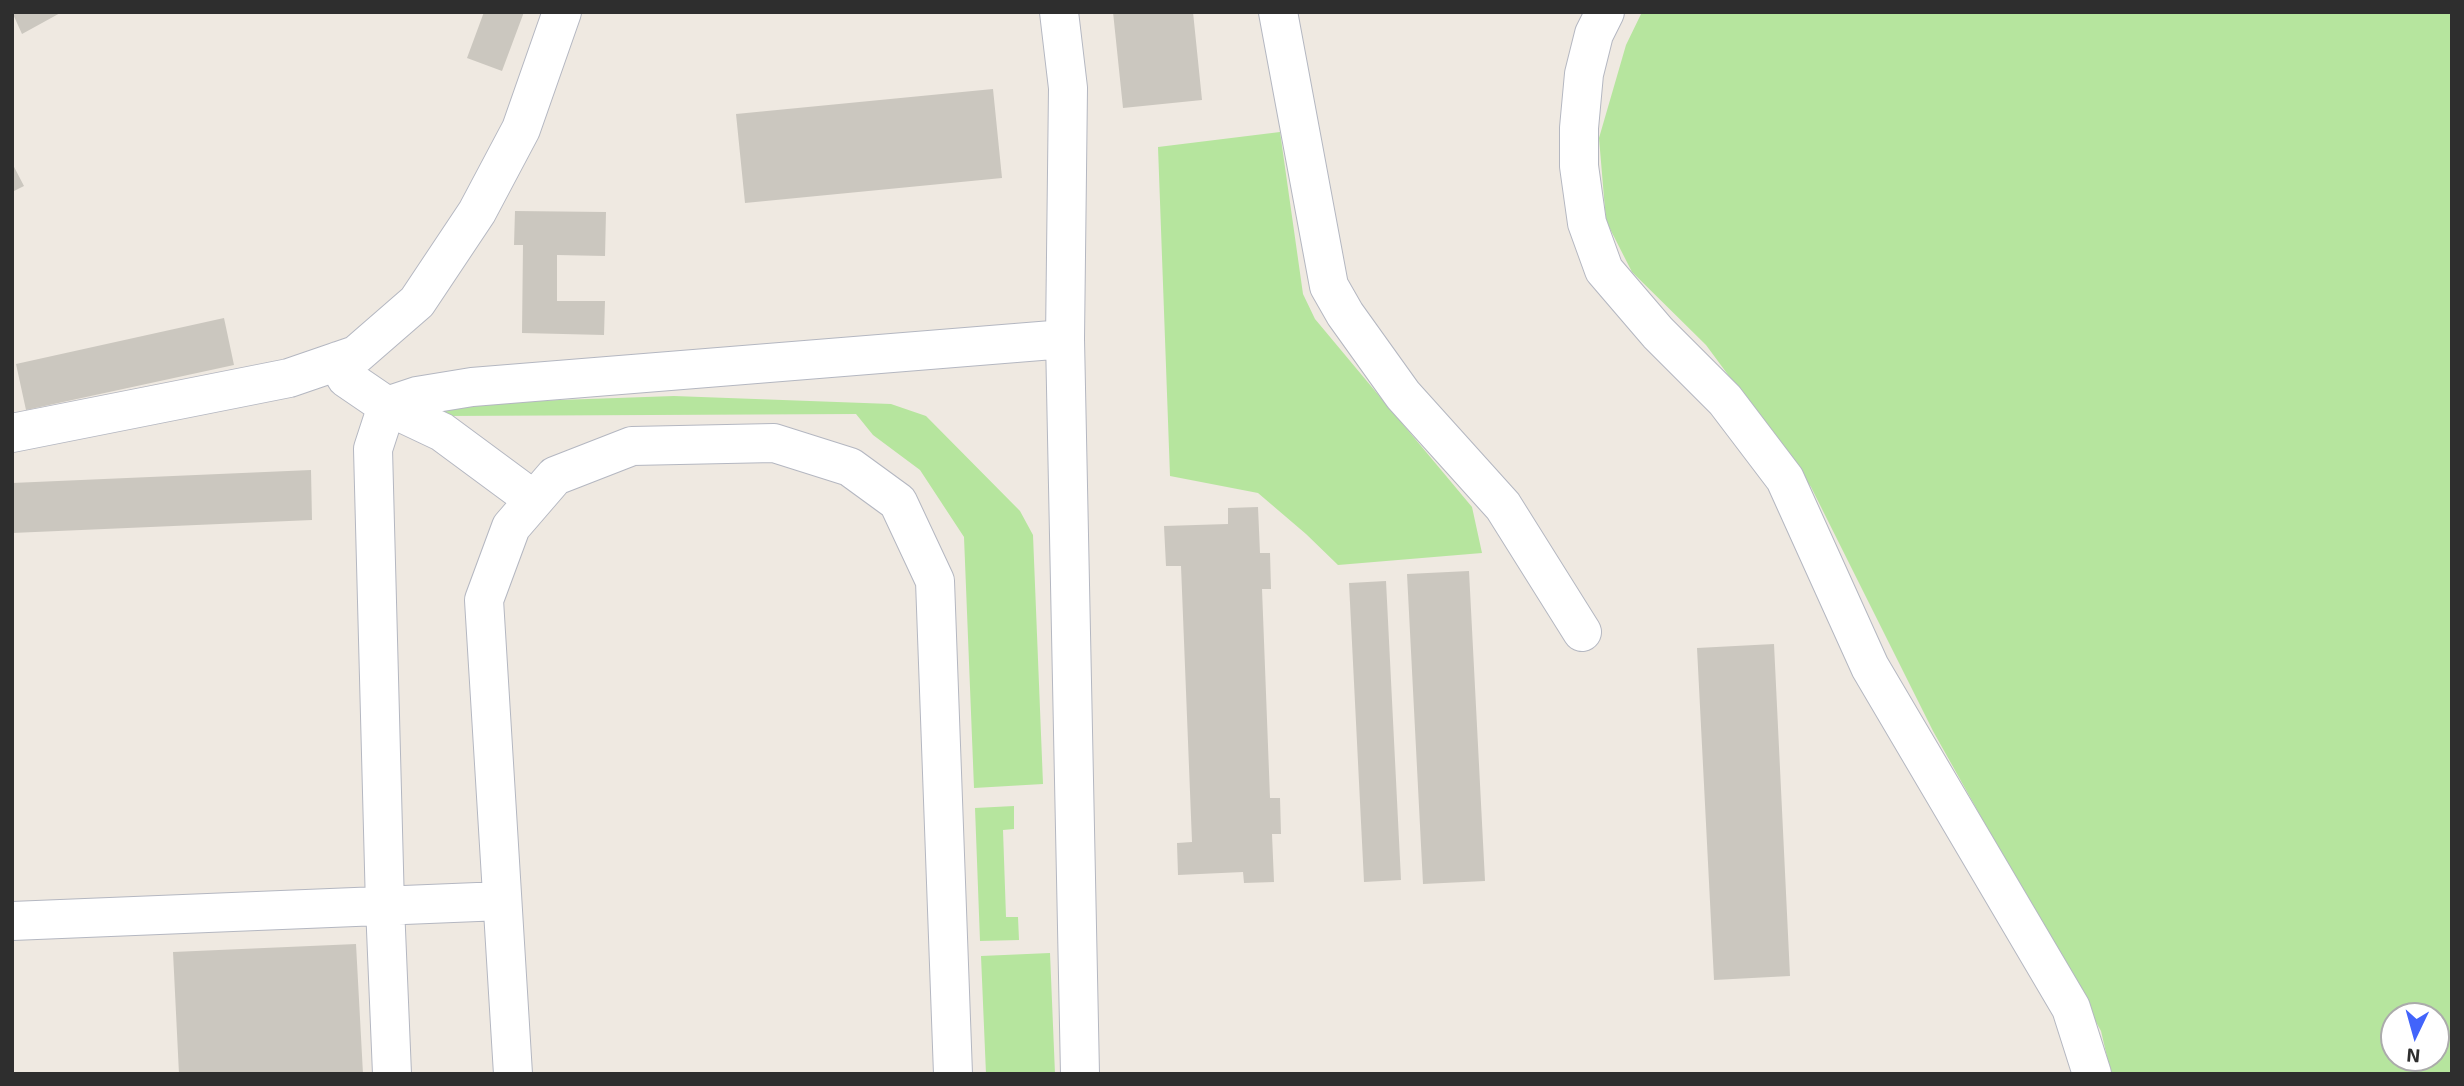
<!DOCTYPE html>
<html>
<head>
<meta charset="utf-8">
<style>
	body { margin:0 }
	#map { position:relative; width:2464px; height:1086px; overflow:hidden; background:#efe9e1; font-family:"Exo 2",sans-serif }
	canvas { display:block }
	.frame { position:absolute; inset:0; border:14px solid #2e2e2e; pointer-events:none }
	.north { position:absolute; left:2380px; top:1002px; width:70px; height:70px; box-sizing:border-box; background:#fff; border:2px solid #ababab; border-radius:50%; rotate:185deg; font-size:19px; font-weight:700; line-height:28px; text-align:center; color:#2e2e2e }
	.north::after { content:''; display:block; margin:auto; width:24px; height:32px; background:#4264fb; clip-path:polygon(50% 0,100% 100%,50% 72%,0 100%) }
</style>
</head>
<body>
<div id="map">
<canvas width="2464" height="1086"></canvas>
<div class="frame"></div>
<div class="north">N</div>
</div>
<script>
const c = document.querySelector('canvas').getContext('2d');
c.lineJoin = 'round';
function paint(path, color) { c.fillStyle = color; c.fill(path, 'evenodd'); }
const toPath = rows => new Path2D(rows.map(r => 'M' + r).join(''));
function strokePath(path, color, width, dash) { c.strokeStyle = color; c.lineWidth = width; c.lineCap = dash ? 'butt' : 'round'; c.setLineDash(dash || []); c.stroke(path); }
const green = toPath([
	[1642,12,2452,12,2452,1074,2111,1074,2101,1031,1933,731,1811,487,1706,345,1632,272,1606,221,1599,138,1626,45],
	[2394,1016,2436,1016,2436,1058,2394,1058],
	[1280,132,1303,294,1315,319,1472,507,1482,553,1338,565,1306,534,1258,493,1170,476,1158,147],
	[674,396,891,404,926,416,1020,511,1033,535,1043,784,974,788,964,537,920,470,873,435,856,414,445,416,445,404],
	[1014,806,1014,829,1003,830,1006,917,1018,917,1019,940,980,941,975,808],
	[1050,953,1055,1074,986,1074,981,956]
]);
const building = toPath([
	[12,12,62,12,22,34],
	[484,12,524,12,502,71,467,58],
	[1113,12,1193,12,1202,100,1123,108],
	[993,89,1002,178,745,203,736,114],
	[12,163,24,186,12,192],
	[515,211,606,212,605,256,557,255,557,301,605,301,604,335,522,333,523,245,514,245],
	[224,318,234,365,26,410,16,364],
	[311,470,312,520,12,533,12,483],
	[1258,507,1260,553,1270,553,1271,589,1262,589,1270,798,1280,798,1281,834,1272,834,1274,882,1244,883,1243,872,1178,875,1177,843,1192,842,1181,566,1166,566,1164,526,1228,524,1228,508],
	[1469,571,1485,881,1423,884,1407,574],
	[1386,581,1401,880,1364,882,1349,583],
	[1774,644,1790,976,1714,980,1697,648],
	[356,944,363,1074,179,1074,173,952]
]);
const minor = toPath([
	[1059,12,1068,88,1065,339,1080,1074],
	[1278,12,1329,286,1345,314,1403,395,1503,506,1582,632],
	[1605,12,1594,34,1584,74,1579,128,1579,166,1587,223,1604,270,1658,333,1725,400,1785,479,1870,667,2071,1008,2092,1074],
	[338,361,346,378,387,406,442,432,534,500],
	[12,433,289,378,356,355,417,302,477,212,521,129,562,12],
	[12,921,502,901],
	[392,1074,385,906,373,449,387,406,417,396,472,387,1065,339],
	[513,1074,484,600,511,527,555,476,632,446,774,443,850,467,898,502,935,581,953,1074]
]);
paint(green, '#b6e59e');
paint(building, '#cbc7bf');
strokePath(minor, '#b4b7c1', 40);
strokePath(minor, '#fff', 38);
</script>
</body>
</html>
